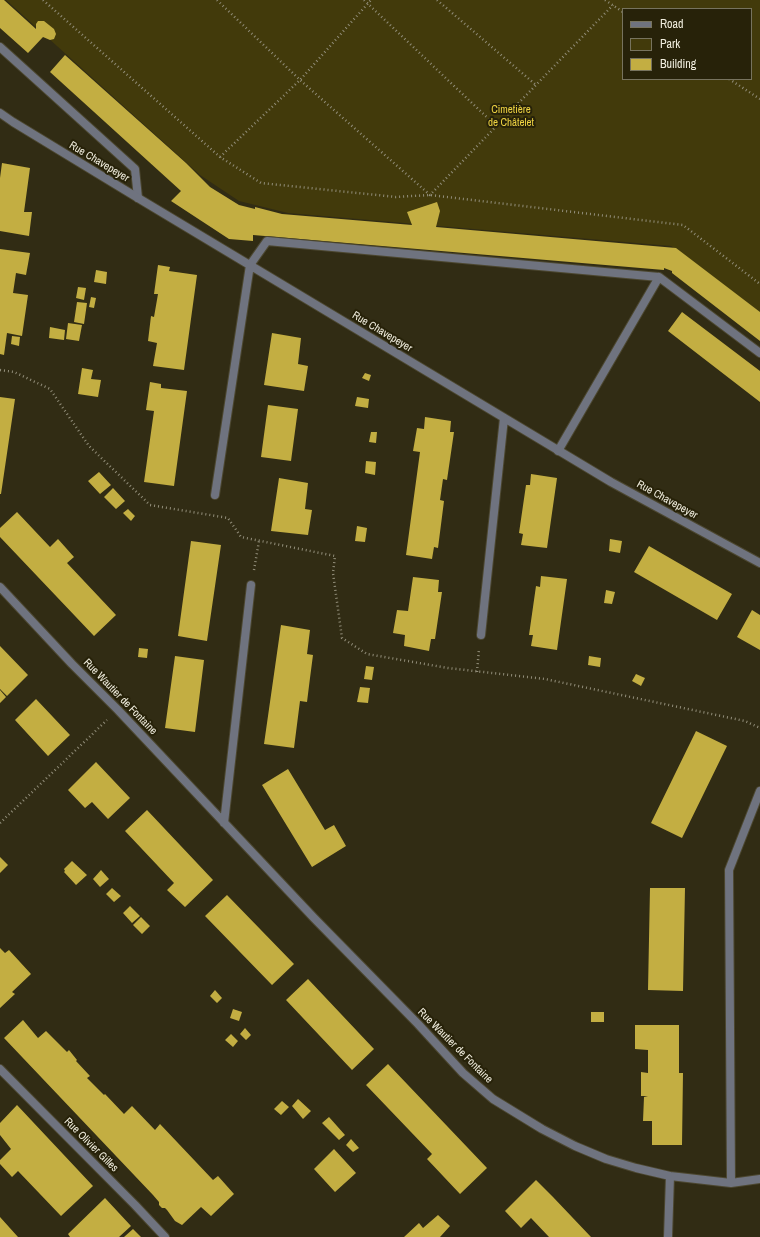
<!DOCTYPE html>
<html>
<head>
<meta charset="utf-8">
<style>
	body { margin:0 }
	#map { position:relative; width:760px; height:1237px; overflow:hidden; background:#312c14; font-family:"Archivo Narrow",sans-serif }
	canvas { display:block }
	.legend { position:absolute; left:622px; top:8px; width:130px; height:72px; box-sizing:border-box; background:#272209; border:1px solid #77735e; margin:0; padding:5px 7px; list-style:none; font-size:12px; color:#f0edde }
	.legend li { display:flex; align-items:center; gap:8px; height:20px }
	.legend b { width:20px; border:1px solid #77735e }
</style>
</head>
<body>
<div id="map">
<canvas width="760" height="1237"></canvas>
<ul class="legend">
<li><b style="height:5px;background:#6f737f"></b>Road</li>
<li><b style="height:11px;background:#423a0b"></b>Park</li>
<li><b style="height:11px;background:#c3ae42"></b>Building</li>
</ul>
</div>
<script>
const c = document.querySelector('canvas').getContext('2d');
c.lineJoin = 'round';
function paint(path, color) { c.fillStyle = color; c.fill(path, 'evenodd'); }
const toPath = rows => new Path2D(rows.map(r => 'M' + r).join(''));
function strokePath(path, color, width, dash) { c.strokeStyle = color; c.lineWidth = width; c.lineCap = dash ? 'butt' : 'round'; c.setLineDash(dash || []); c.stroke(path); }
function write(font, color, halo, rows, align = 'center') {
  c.font = font + ' "Archivo Narrow",sans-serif'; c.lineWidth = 4; c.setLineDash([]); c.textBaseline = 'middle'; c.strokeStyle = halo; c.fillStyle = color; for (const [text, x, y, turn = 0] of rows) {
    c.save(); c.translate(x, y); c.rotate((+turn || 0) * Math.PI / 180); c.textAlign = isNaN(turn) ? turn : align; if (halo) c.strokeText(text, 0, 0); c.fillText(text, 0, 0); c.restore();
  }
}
const green = toPath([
	[6,0,760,0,760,312,671,246,288,213,239,201,200,175],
	[623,9,751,9,751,79,623,79]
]);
const building = toPath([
	[0,0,4,0,36,29,36,24,38,21,44,21,54,29,56,34,54,39,50,40,43,37,28,53,0,28],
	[65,55,186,163,210,187,239,205,255,209,255,207,282,214,412,225,407,212,437,202,440,211,436,227,676,248,760,312,760,341,672,273,672,271,664,268,664,270,253,235,253,241,229,239,171,201,181,191,50,72],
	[2,163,30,168,24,212,32,212,29,236,0,231,0,178],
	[0,249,30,253,26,275,16,273,13,293,28,295,22,336,7,333,4,355,0,354],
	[158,265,170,267,169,271,197,275,184,370,153,366,157,343,148,341,151,316,154,317,158,294,154,294],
	[96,270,107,272,106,284,94,282],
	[78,287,86,288,84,300,76,298],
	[91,297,96,298,94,308,89,307],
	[77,302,87,303,84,324,74,322],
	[682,312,760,371,760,402,668,331],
	[68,323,82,325,79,341,66,339],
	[50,327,65,330,64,340,49,338],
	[272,333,301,338,298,364,308,366,304,391,264,385],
	[12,336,20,337,19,346,11,344],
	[82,368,93,370,91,379,101,380,98,397,78,394],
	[365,373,371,375,369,381,362,378],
	[150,382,161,384,161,388,187,391,174,486,144,482,154,411,146,410],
	[0,397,15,399,1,494,0,494],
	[357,397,369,399,368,408,355,406],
	[268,405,298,409,291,461,261,457],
	[425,417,451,421,450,432,454,432,447,480,443,479,440,500,444,501,438,548,434,547,432,559,406,555,420,452,413,451,417,428,424,429],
	[371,432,377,432,376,443,369,442],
	[366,461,376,462,375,475,365,473],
	[99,472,111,485,100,494,88,481],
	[531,474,557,478,547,548,521,545,523,534,519,533,526,485,530,485],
	[279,478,308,483,305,509,312,510,308,535,271,531],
	[113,488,125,501,116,509,104,497],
	[128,509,135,516,131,521,123,513],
	[17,512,50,547,58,539,74,557,67,563,116,615,94,636,0,537,0,528],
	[357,526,367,528,365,542,355,541],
	[610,539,622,541,620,553,609,551],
	[191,541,221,545,207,641,178,636],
	[649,546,732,594,717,620,634,572],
	[541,576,567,579,557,650,531,646,533,635,529,635,536,586,540,587],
	[413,577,439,580,438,592,442,592,435,639,431,639,429,651,404,646,405,635,393,633,397,610,408,611],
	[606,590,615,592,612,604,604,603],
	[752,610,760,615,760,650,737,637],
	[281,625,310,630,307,654,313,655,310,678,307,702,300,701,294,748,264,744],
	[0,646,28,675,7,696,0,689],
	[139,648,148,649,147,658,138,657],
	[175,656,204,660,195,732,165,728],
	[589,656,601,658,600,667,588,665],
	[366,666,374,667,372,680,364,679],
	[636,674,645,678,641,686,632,681],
	[360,687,370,688,368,703,357,702],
	[0,690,6,697,0,703],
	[36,699,70,735,48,756,15,720],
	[696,731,727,746,682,838,651,823],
	[96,762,130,798,108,819,92,802,85,808,68,790],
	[288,769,325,830,334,825,346,846,312,867,262,785],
	[147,810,213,880,185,907,167,890,174,883,125,831],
	[0,857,8,865,0,873],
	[72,861,87,875,76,885,64,872,65,871,64,869],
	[101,870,109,879,100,887,93,879],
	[112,888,121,896,114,902,106,894],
	[650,888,685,888,683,991,648,990],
	[227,895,294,964,272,985,205,916],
	[130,906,140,916,132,923,123,913],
	[141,917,150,926,142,934,133,925],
	[0,948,5,953,9,950,31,974,12,992,15,994,0,1008],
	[308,979,374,1049,352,1070,286,1000],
	[215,990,222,998,217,1003,210,996],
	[233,1009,242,1012,239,1021,230,1018],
	[591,1012,604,1012,604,1022,591,1022],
	[23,1020,38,1038,46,1031,67,1052,69,1050,77,1060,76,1061,90,1076,87,1078,104,1095,105,1094,124,1114,132,1106,155,1130,160,1124,213,1180,218,1176,234,1194,211,1216,201,1207,182,1225,175,1221,167,1210,165,1208,162,1208,159,1205,159,1202,153,1195,4,1038],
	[635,1025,679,1025,679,1073,683,1073,682,1145,652,1145,652,1121,643,1121,644,1097,648,1096,641,1096,641,1072,648,1073,648,1050,635,1049],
	[245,1028,251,1035,246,1040,240,1034],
	[231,1034,238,1041,233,1047,225,1040],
	[388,1064,487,1168,460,1194,427,1159,432,1154,366,1085],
	[298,1099,311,1111,303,1119,292,1106],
	[282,1101,289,1107,281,1115,274,1109],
	[17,1105,93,1186,61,1216,18,1171,12,1177,0,1164,0,1160,11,1149,0,1135,0,1123],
	[329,1117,345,1135,339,1140,322,1123],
	[351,1139,359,1148,353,1152,346,1145],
	[334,1149,356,1173,335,1192,314,1169],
	[536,1180,553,1197,591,1237,549,1237,531,1218,521,1228,505,1211],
	[105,1198,131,1226,119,1237,70,1237,68,1234],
	[438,1215,450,1226,440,1237,404,1237,419,1223,423,1228],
	[0,1217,18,1237,0,1237],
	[133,1229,141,1237,124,1237]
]);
const path = toPath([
	[43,0,220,157,261,183,396,197,430,195,683,225,760,284],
	[217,0,300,80,430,195,613,5],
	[364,0,496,126],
	[437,0,536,85],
	[605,0,623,12],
	[729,79,760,99],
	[220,157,300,80,371,0],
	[0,370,14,372,50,389,89,446,150,505,228,518,241,537,335,556,333,573,342,638,367,654,448,668,545,679,745,721,760,728],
	[254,570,259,541],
	[477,672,479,649],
	[0,823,107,720]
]);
const lane = toPath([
	[0,47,135,169,138,198],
	[250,265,267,241,659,277,760,353],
	[558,451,659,277]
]);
const street = toPath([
	[0,113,13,122,138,198,611,482,760,563],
	[215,495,250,265],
	[0,587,72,664,118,710,314,918,418,1024,463,1073,493,1099,542,1129,575,1146,606,1159,636,1168,670,1176,731,1183,760,1179],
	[481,635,504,418],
	[224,823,251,585],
	[0,1069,135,1205,165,1237],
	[731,1183,729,870,760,791],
	[668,1237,670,1176]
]);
const parkNames = [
	["Cimetière",511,110],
	["de Châtelet",511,123]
];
const streetNames = [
	["Rue Chavepeyer",99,162,31],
	["Rue Chavepeyer",382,332,31],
	["Rue Chavepeyer",667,500,29],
	["Rue Wautier de Fontaine",120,697,46],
	["Rue Wautier de Fontaine",455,1046,45],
	["Rue Olivier Gilles",91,1145,45]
];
paint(green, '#423a0b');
paint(building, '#c3ae42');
strokePath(lane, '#4c4730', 10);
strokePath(street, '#4c4730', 10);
strokePath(path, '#928e7a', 2.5, [1, 3]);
strokePath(lane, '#6f737f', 8);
strokePath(street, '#6f737f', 8);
write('11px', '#eed342', '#272209', parkNames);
write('11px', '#f0edde', '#272209', streetNames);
</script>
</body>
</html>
